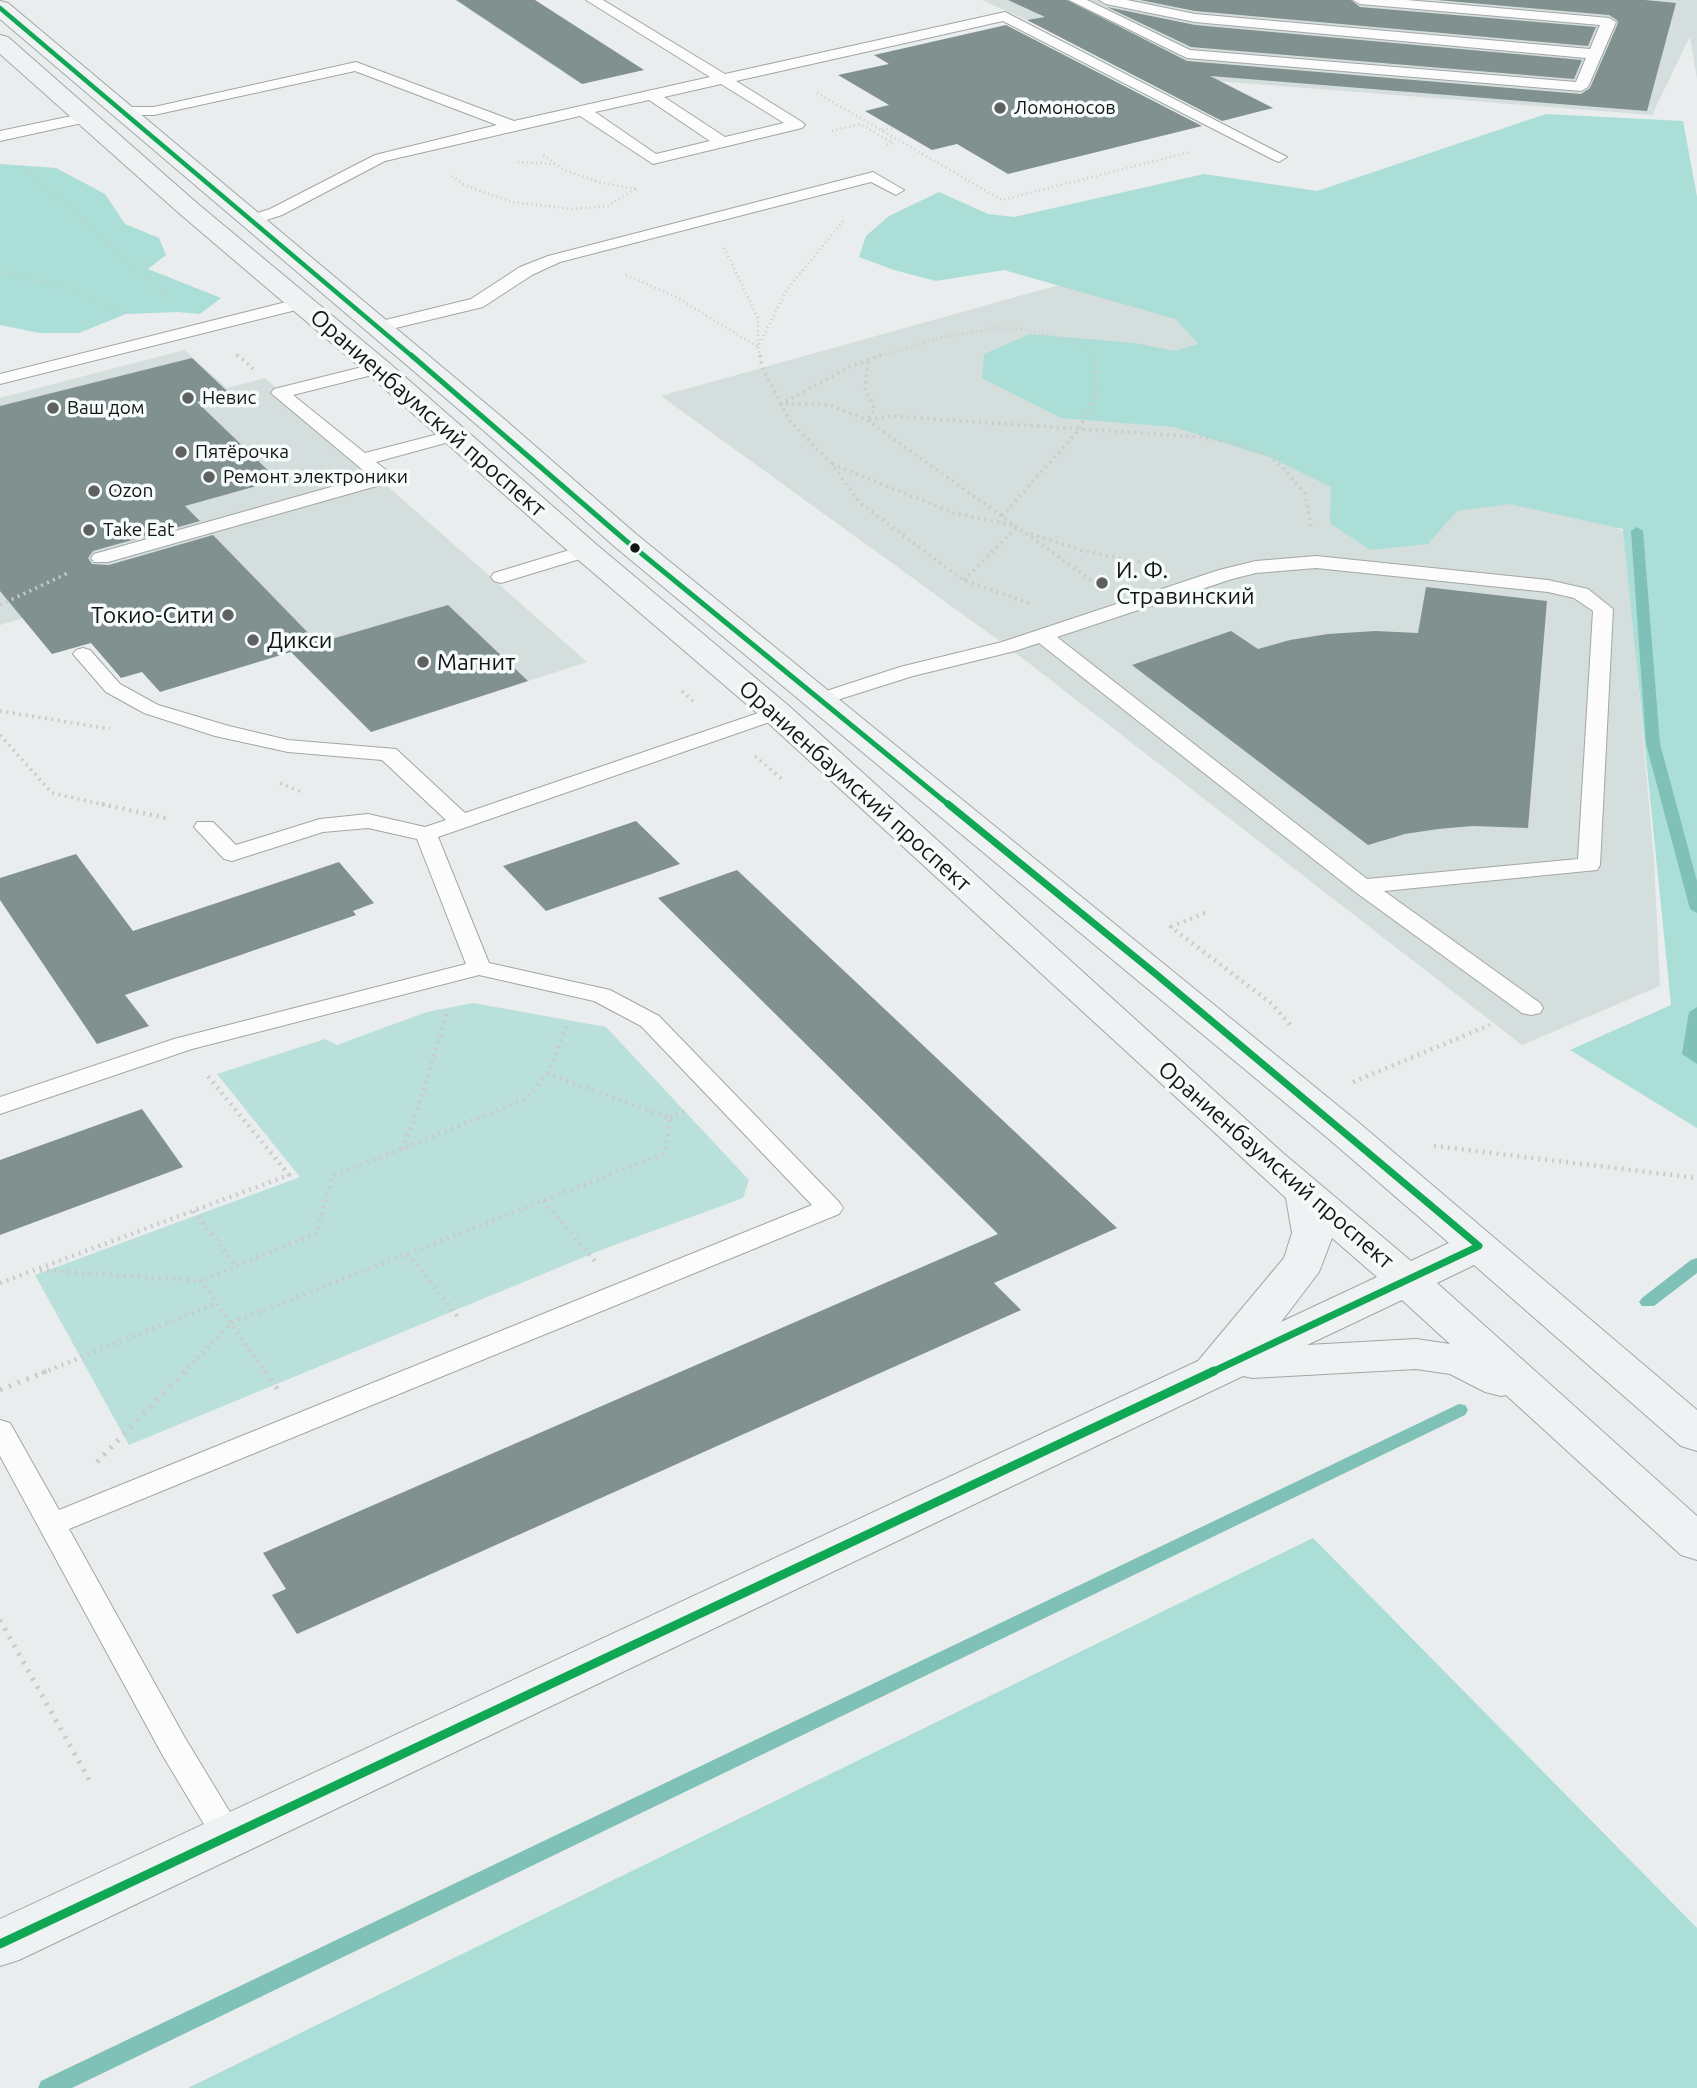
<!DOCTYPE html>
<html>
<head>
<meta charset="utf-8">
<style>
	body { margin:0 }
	canvas { display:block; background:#e9eded }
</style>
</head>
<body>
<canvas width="1697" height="2088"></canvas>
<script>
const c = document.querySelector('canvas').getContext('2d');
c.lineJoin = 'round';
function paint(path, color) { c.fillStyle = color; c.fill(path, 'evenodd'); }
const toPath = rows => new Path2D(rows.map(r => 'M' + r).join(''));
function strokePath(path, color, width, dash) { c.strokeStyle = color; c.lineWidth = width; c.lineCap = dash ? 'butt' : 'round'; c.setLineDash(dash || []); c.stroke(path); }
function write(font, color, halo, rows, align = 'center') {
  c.font = font + ' Ubuntu,sans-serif'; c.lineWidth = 7; c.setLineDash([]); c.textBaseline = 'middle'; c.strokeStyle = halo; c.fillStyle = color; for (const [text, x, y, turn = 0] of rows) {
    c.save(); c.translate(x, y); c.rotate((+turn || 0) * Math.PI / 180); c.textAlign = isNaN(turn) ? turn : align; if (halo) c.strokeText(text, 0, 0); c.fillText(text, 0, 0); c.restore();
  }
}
const built = toPath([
	[982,0,1697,0,1697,79,1690,36,1652,115,1152,76],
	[1109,271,1625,532,1654,861,1660,986,1522,1045,1008,647,661,396],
	[184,350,227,388,265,378,587,662,371,732,291,651,78,602,0,625,0,398]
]);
const green = toPath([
	[473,1003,606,1027,749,1180,743,1198,601,1250,129,1445,35,1275,300,1177,217,1074,325,1039,337,1045,427,1012]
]);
const forest = toPath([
	[1546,114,1683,121,1697,197,1697,1128,1570,1050,1671,1005,1623,529,1510,504,1457,511,1428,544,1370,550,1330,523,1331,487,1272,458,1174,427,1061,418,982,378,984,354,1030,334,1134,343,1175,351,1198,344,1176,319,1004,270,936,281,894,270,859,257,866,236,889,216,939,192,988,214,1014,217,1204,174,1317,191],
	[0,164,56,168,105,194,125,224,159,238,166,255,148,269,221,298,200,314,177,312,126,314,79,333,40,333,0,325],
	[1313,1538,1697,1928,1697,2088,188,2088]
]);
const stream = toPath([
	[1637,527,1643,531,1660,744,1697,881,1697,913,1690,909,1646,744,1631,531,1637,527],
	[1697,1007,1697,1064,1682,1054,1689,1012,1697,1007],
	[1697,1258,1697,1273,1654,1306,1642,1306,1639,1302,1642,1298,1691,1260,1697,1258],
	[1459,1404,1465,1405,1468,1410,1465,1415,72,2088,38,2088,41,2081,1459,1404]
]);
const building = toPath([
	[456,0,535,0,644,70,582,84],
	[1008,0,1067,0,1187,61,1581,94,1590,88,1618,23,1617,20,1609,15,1437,0,1645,0,1676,3,1647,111,1210,76,1273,108,1222,121,1027,20,1045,17],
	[1140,0,1351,0,1360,7,1596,27,1588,46,1195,11],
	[1107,7,1195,25,1582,60,1574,79,1191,47],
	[1006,25,1202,126,1008,174,957,144,932,150,865,111,889,105,838,75,889,64,874,55],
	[192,358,229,393,197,402,278,480,185,506,200,521,93,551,88,558,92,564,109,565,213,535,318,643,448,605,528,681,371,732,291,652,160,692,142,672,121,678,91,643,52,654,0,591,0,406],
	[1426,587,1547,601,1528,828,1473,826,1438,829,1405,834,1368,845,1132,665,1231,631,1258,649,1290,640,1328,634,1375,631,1418,633],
	[636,821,680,864,546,911,503,866],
	[76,854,133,931,339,862,374,903,353,911,356,915,125,995,149,1026,97,1044,0,900,0,878],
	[737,870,1117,1228,994,1283,1021,1310,297,1634,272,1595,286,1589,263,1553,998,1234,658,898],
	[142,1109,183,1167,0,1235,0,1160]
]);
const pathFar3 = toPath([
	[817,93,1002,200,1190,152],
	[882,130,894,128],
	[832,131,860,124,893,143,886,145],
	[518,162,555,164],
	[24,167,173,302],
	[452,176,466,186,512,202,572,209,608,206,635,189,602,183,564,170,542,154],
	[0,271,66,288,125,313],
	[626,275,676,297,758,347,758,318,724,248],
	[236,354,239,357],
	[760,357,758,347,786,291,843,221],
	[876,357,943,337,997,328,1023,329,1072,341,1089,350,1093,357]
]);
const pathFar2 = toPath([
	[237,355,256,371],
	[760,355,762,367,781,404,829,405,867,420,1094,582],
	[881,355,849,367,781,404,790,421,831,463,860,503,963,580,1029,603],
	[868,362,865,388,875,409,867,420,892,416,1199,437,1234,443,1268,455,1283,467,1305,494,1311,527],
	[832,464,954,513,1016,526],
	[1002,516,1079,430,1096,393,1095,361,1092,355],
	[1031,534,1080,550,1144,563],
	[964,580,1017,527],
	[0,605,68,573],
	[682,691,696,704],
	[0,711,110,729],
	[0,735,52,793,110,806],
	[755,756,783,780],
	[280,783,304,793]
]);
const pathFar1 = toPath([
	[102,804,170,819],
	[1205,913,1171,927,1272,1004,1291,1026],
	[548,1074,567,1023],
	[1353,1082,1490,1025],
	[670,1118,685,1111],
	[1434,1146,1697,1178],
	[402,1149,412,1126,448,1011],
	[543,1201,595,1261],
	[194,1211,236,1266],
	[408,1254,458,1317],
	[40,1270,201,1281,266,1373],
	[0,1283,289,1175,207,1075],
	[42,1373,216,1303],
	[183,1373,231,1323,665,1153,670,1118,548,1074,525,1099,332,1177,317,1233,201,1281]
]);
const path = toPath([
	[265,1371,279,1391],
	[0,1390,47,1371],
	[97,1462,185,1371],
	[0,1620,92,1785]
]);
const service = toPath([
	[586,0,603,0,725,74,1005,12,1287,157,1279,162,1274,160,1003,21,736,81,802,122,805,125,802,128,653,164,580,116,385,161,282,215,251,225,245,223,243,220,245,217,270,209,375,155,497,125,355,71,154,115,122,115,115,111,122,107,154,107,356,62,514,121,710,77,586,0],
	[721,84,784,123,725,137,664,97,721,84],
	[649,100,710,141,656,154,595,112,649,100],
	[1069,0,1087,0,1190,50,1576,82,1586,58,1195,22,1106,4,1099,0,1127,0,1195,14,1590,49,1600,25,1360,4,1353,0,1407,0,1609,18,1616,22,1588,87,1581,91,1187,58,1069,0],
	[86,113,94,118,91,121,0,141,0,131,86,113],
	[873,172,904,190,896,195,871,182,560,262,532,275,483,307,379,332,370,327,373,323,471,299,520,267,548,256,873,172],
	[302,298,310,303,308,307,0,384,0,374,302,298],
	[378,363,387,368,384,372,293,395,365,453,454,430,460,431,463,435,460,439,376,462,391,474,393,478,391,482,108,562,94,562,91,558,94,554,370,476,271,393,274,389,378,363],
	[586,545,596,551,593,555,501,583,494,581,491,577,494,573,586,545],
	[1316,556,1548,580,1588,589,1613,609,1600,865,1597,870,1384,891,1540,1003,1543,1008,1540,1013,1531,1015,1522,1013,1354,891,1039,643,1015,651,913,676,818,706,811,704,808,700,811,696,900,667,1002,642,1219,570,1256,561,1316,556],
	[1316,568,1548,592,1574,598,1593,611,1578,859,1367,879,1057,637,1232,579,1256,573,1316,568],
	[83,648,90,650,120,684,158,705,229,726,288,740,396,749,465,813,770,709,777,707,784,709,788,713,784,717,438,837,489,963,610,990,659,1016,839,1202,843,1208,839,1214,69,1529,185,1738,245,1837,241,1846,229,1850,217,1846,163,1756,0,1456,0,1420,10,1423,59,1510,812,1205,641,1026,594,1001,479,975,192,1049,0,1114,0,1097,174,1039,466,964,417,839,368,828,323,832,232,861,224,859,194,827,197,822,213,822,236,845,320,819,368,814,425,827,446,820,382,760,288,752,215,736,144,713,106,692,73,654,76,650,83,648]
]);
const secondary = toPath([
	[0,1,8,3,503,418,636,534,1358,1122,1697,1410,1697,1451,1681,1446,1474,1265,1437,1283,1697,1516,1697,1560,1681,1555,1506,1395,1501,1396,1485,1392,1450,1374,1416,1369,1252,1378,1243,1376,19,1960,0,1966,0,1919,1198,1361,1284,1258,1292,1233,1286,1198,765,720,575,557,368,374,180,214,0,54,0,35,8,37,198,204,388,362,597,545,789,706,1283,1153,1411,1261,1449,1243,1330,1140,614,546,483,430,0,19,0,1],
	[1332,1238,1377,1277,1281,1322,1319,1272,1332,1238],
	[1402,1300,1450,1344,1416,1339,1307,1345,1402,1300]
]);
const bus1Far3 = toPath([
	[0,8,413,357]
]);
const bus1Far2 = toPath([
	[411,355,625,540,950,806]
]);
const bus1Far1 = toPath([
	[948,804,1157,975,1479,1246,1210,1373]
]);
const bus1 = toPath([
	[0,1944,1214,1371]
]);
const markers = [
	[1000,108,7,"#5f6161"],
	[188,398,7,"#5f6161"],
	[53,408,7,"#5f6161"],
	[181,452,7,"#5f6161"],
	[209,477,7,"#5f6161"],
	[94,491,7,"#5f6161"],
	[89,530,7,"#5f6161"],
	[635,548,6,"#141616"],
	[1102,583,7,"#5f6161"],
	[228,615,7,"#5f6161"],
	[253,640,7,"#5f6161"],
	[423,662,7,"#5f6161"]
];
const farPoinames = [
	["Ломоносов",1014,108],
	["Невис",202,398],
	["Ваш дом",67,408],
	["Пятёрочка",195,452],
	["Ремонт электроники",223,477],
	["Ozon",108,491],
	["Take Eat",103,530]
];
const streetNames = [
	["Ораниенбаумский проспект",428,413,41],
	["Ораниенбаумский проспект",855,786,42],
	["Ораниенбаумский проспект",1276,1165,41]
];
const poiNames = [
	["И. Ф.",1116,570],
	["Стравинский",1116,596],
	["Токио-Сити",214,615,"right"],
	["Дикси",267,640],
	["Магнит",437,662]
];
paint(built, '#d4dedc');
paint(green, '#b9e0da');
paint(forest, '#abded7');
paint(stream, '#7fc0b7');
paint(building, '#80918f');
strokePath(service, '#a3a6a6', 2);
strokePath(secondary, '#a3a6a6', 2);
strokePath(pathFar3, '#cbcbcb', 2.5, [1, 3.5]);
strokePath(pathFar2, '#cbcbcb', 3.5, [2, 4.5]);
strokePath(pathFar1, '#cbcbcb', 4.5, [2, 5]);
strokePath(path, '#cbcbcb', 5, [2.5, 7]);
paint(service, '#fcfcfc');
paint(secondary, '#eef2f2');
strokePath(bus1Far3, '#10a855', 4.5);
strokePath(bus1Far2, '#10a855', 5);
strokePath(bus1Far1, '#10a855', 7);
strokePath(bus1, '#10a855', 9);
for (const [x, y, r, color] of markers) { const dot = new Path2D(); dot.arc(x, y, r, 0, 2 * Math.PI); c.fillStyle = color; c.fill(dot); strokePath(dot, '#f5fcfb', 2.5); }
write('19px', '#141616', '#f5fcfb', farPoinames, 'left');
write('23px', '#141616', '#f5fcfb', streetNames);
write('23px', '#141616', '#f5fcfb', poiNames, 'left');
</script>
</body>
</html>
